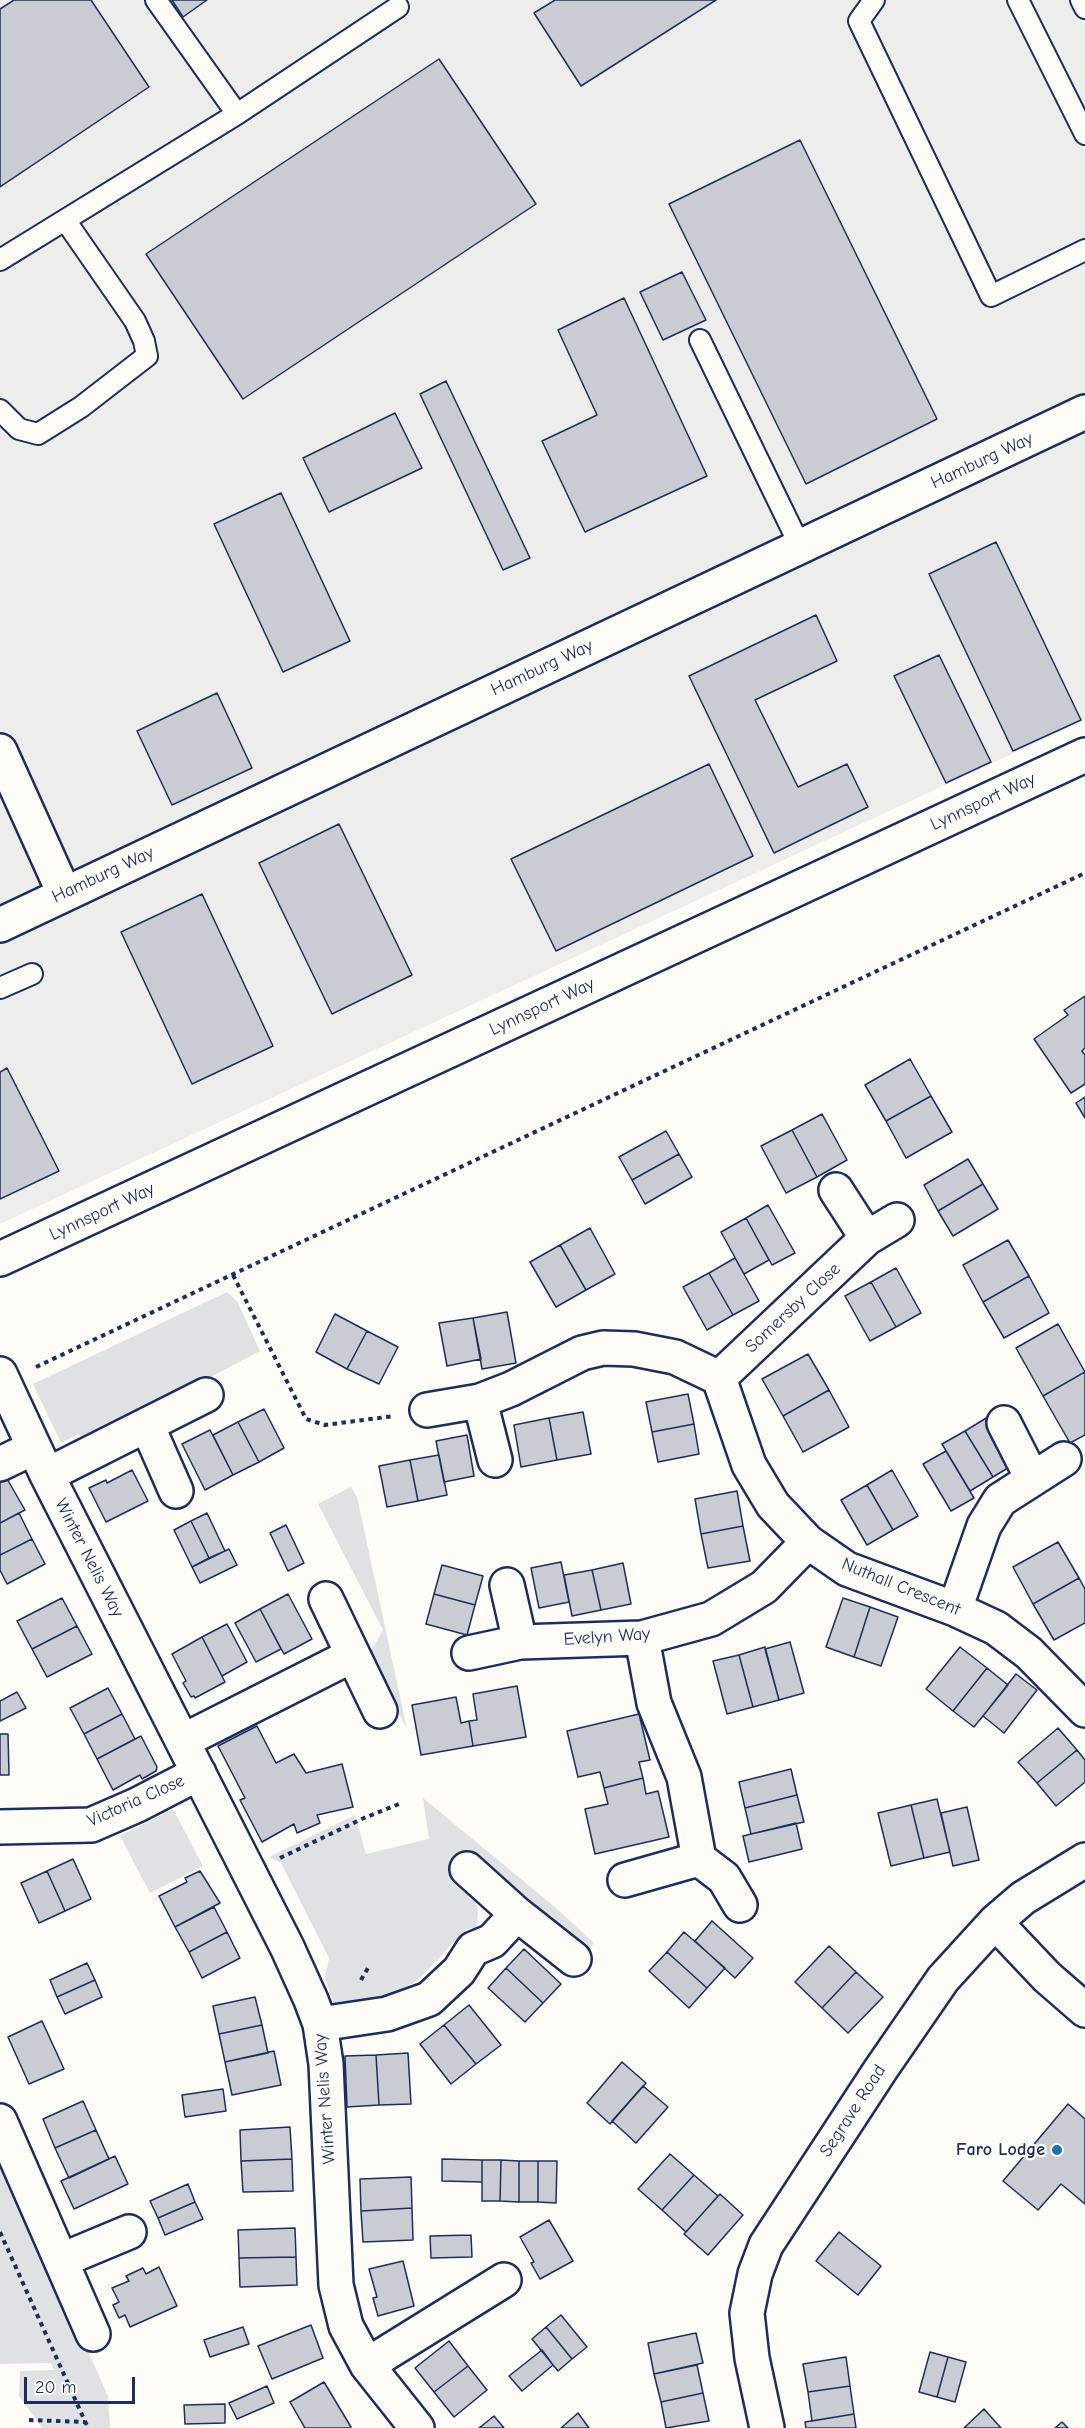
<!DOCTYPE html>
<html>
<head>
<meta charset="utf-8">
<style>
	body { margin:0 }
	#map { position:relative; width:1085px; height:2428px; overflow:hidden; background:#fdfcf7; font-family:"Comic Neue",sans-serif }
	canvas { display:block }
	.scale { position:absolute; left:24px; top:2377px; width:111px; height:27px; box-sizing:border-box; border:3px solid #1b2f5e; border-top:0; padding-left:8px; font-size:18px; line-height:21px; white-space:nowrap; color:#1b2f5e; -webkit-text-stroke:4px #fdfcf7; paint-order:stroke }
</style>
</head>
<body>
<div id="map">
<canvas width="1085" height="2428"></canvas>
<div class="scale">20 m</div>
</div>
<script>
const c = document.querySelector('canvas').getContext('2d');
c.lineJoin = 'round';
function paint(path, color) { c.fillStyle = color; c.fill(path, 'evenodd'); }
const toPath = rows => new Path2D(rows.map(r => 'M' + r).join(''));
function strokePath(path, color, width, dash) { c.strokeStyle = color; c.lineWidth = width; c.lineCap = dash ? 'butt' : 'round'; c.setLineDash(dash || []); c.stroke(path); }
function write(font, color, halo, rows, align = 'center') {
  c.font = font + ' "Comic Neue",sans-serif'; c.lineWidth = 4.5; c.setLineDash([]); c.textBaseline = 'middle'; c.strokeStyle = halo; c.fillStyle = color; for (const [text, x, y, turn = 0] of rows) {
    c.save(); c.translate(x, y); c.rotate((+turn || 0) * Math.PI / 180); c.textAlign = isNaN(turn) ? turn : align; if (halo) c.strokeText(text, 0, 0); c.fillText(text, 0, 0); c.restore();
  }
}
const built = toPath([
	[0,0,1085,0,1085,720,0,1224]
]);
const green = toPath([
	[227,1292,237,1301,260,1351,84,1444,78,1434,61,1443,33,1384],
	[351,1487,357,1497,407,1729,368,1656,383,1630,318,1504],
	[423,1798,556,1908,594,1943,585,1953,553,1921,536,1921,469,1861,450,1880,475,1901,478,1910,477,1928,466,1929,419,1979,398,1992,383,1998,334,2006,325,1977,329,1958,281,1863,269,1857,355,1815,366,1854,429,1839],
	[173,1809,203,1866,150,1893,120,1836],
	[0,2155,108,2396,110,2428,42,2428,19,2396,20,2371,54,2370,51,2363,0,2364]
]);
const building = toPath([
	[14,0,91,0,149,87,0,187,0,9,14,0],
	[172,0,207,0,183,17,172,0],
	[555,0,716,0,581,86,534,13,555,0],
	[439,59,536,204,243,399,146,254,439,59],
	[800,140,937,419,806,484,669,204,800,140],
	[682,272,706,320,663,340,640,292,682,272],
	[624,298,707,476,585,532,542,441,597,415,558,330,624,298],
	[446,381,530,558,503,570,420,394,446,381],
	[395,413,422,468,329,512,303,458,395,413],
	[281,493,350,641,283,672,214,524,281,493],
	[996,542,1081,720,1013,751,929,574,996,542],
	[816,615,837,661,755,700,798,787,847,764,868,807,774,853,689,676,816,615],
	[939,655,991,762,946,783,894,676,939,655],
	[217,693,252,768,172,805,137,731,217,693],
	[709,764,753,856,556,951,511,859,709,764],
	[339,824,412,975,332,1014,259,863,339,824],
	[202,894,273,1046,192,1084,121,932,202,894],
	[1085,996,1085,1048,1082,1051,1085,1055,1085,1084,1071,1093,1034,1039,1068,1015,1064,1010,1085,996],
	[910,1059,931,1096,886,1121,865,1085,910,1059],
	[7,1068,59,1171,0,1199,0,1072,7,1068],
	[931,1096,952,1132,906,1158,886,1121,931,1096],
	[1085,1097,1085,1118,1076,1103,1085,1097],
	[822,1114,847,1160,817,1177,792,1130,822,1114],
	[792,1130,817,1177,786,1193,761,1146,792,1130],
	[666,1131,679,1154,632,1180,619,1157,666,1131],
	[679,1154,692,1177,645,1204,632,1180,679,1154],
	[968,1159,983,1184,938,1211,924,1185,968,1159],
	[983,1184,998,1209,953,1236,938,1211,983,1184],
	[768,1205,795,1253,772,1265,746,1218,768,1205],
	[746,1218,769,1260,744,1274,721,1232,746,1218],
	[590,1228,615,1274,586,1290,560,1245,590,1228],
	[1008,1240,1029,1276,983,1302,963,1265,1008,1240],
	[560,1245,586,1290,556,1307,530,1262,560,1245],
	[735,1258,759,1301,733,1315,709,1273,735,1258],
	[896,1268,921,1313,896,1327,871,1282,896,1268],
	[709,1273,733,1315,707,1330,683,1287,709,1273],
	[1029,1276,1049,1313,1004,1338,983,1302,1029,1276],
	[871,1282,896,1327,870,1341,845,1296,871,1282],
	[507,1312,516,1363,482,1369,473,1318,507,1312],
	[335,1314,367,1331,347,1369,316,1352,335,1314],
	[473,1318,481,1359,447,1366,439,1323,473,1318],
	[1058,1324,1085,1372,1043,1396,1016,1348,1058,1324],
	[367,1331,398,1347,379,1384,347,1369,367,1331],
	[808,1354,829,1390,783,1416,762,1379,808,1354],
	[1085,1372,1085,1435,1070,1443,1043,1396,1085,1372],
	[829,1390,849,1427,803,1452,783,1416,829,1390],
	[688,1394,694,1424,652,1432,646,1402,688,1394],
	[264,1409,284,1448,259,1462,238,1422,264,1409],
	[583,1412,591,1454,557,1460,549,1418,583,1412],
	[988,1417,1016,1463,993,1477,965,1431,988,1417],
	[549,1418,557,1460,521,1467,514,1425,549,1418],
	[238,1422,259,1462,233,1475,213,1435,238,1422],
	[694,1424,699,1454,658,1462,652,1432,694,1424],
	[210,1430,233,1475,205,1490,182,1444,210,1430],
	[965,1431,993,1477,970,1491,942,1444,965,1431],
	[467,1435,474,1476,444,1482,436,1441,467,1435],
	[946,1451,974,1498,951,1511,923,1464,946,1451],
	[439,1455,447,1495,418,1501,410,1460,439,1455],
	[410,1460,418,1501,387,1507,379,1466,410,1460],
	[132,1470,148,1501,106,1522,89,1488,106,1480,107,1483,132,1470],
	[892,1470,918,1516,893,1530,867,1485,892,1470],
	[6,1477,25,1510,0,1523,0,1480,6,1477],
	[867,1485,893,1530,867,1545,841,1500,867,1485],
	[737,1491,743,1526,701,1534,695,1499,737,1491],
	[19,1513,32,1539,0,1555,0,1523,19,1513],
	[207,1513,225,1551,209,1558,191,1521,207,1513],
	[191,1521,209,1558,192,1567,174,1530,191,1521],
	[286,1525,304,1563,288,1571,270,1533,286,1525],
	[743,1526,750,1561,708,1568,701,1534,743,1526],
	[32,1539,45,1564,7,1584,0,1570,0,1555,32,1539],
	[1058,1542,1079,1578,1033,1604,1013,1567,1058,1542],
	[229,1549,237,1565,200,1583,192,1567,229,1549],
	[561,1562,569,1602,539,1608,531,1568,561,1562],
	[623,1563,631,1604,601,1610,592,1570,623,1563],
	[442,1565,483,1576,475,1605,434,1594,442,1565],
	[592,1570,601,1610,572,1616,564,1575,592,1570],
	[1079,1578,1085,1589,1085,1623,1054,1640,1033,1604,1079,1578],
	[288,1594,312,1639,284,1654,260,1609,288,1594],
	[434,1594,475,1605,467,1635,426,1624,434,1594],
	[62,1598,77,1626,32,1649,17,1621,62,1598],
	[843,1598,870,1607,854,1657,826,1647,843,1598],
	[870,1607,898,1617,881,1666,854,1657,870,1607],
	[260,1609,281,1649,256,1662,235,1623,260,1609],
	[227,1624,247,1662,222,1676,202,1637,227,1624],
	[77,1626,92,1654,47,1677,32,1649,77,1626],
	[202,1637,225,1682,195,1698,194,1696,191,1697,183,1683,186,1681,172,1654,202,1637],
	[790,1642,804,1693,779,1700,765,1649,790,1642],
	[765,1647,779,1700,753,1707,739,1655,765,1647],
	[960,1647,987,1668,953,1711,926,1689,960,1647],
	[739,1655,753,1707,727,1714,713,1661,739,1655],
	[987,1668,1008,1685,974,1727,953,1711,987,1668],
	[1016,1674,1037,1690,1004,1733,983,1716,1016,1674],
	[517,1686,526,1737,473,1746,469,1721,477,1720,473,1694,517,1686],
	[108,1688,122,1714,84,1734,70,1708,108,1688],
	[17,1692,26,1708,0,1721,0,1701,17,1692],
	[456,1697,461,1723,469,1721,473,1746,421,1755,412,1705,456,1697],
	[122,1714,135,1739,97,1759,84,1734,122,1714],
	[639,1714,650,1760,639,1762,643,1778,604,1788,600,1772,578,1777,567,1731,639,1714],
	[257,1726,276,1763,294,1754,306,1773,342,1764,353,1807,317,1815,320,1823,297,1833,294,1824,262,1842,240,1800,245,1798,218,1746,257,1726],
	[1058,1728,1077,1750,1037,1783,1018,1762,1058,1728],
	[0,1734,8,1734,9,1775,0,1775,0,1734],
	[141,1736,157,1767,156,1771,142,1779,140,1775,113,1790,97,1759,141,1736],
	[1077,1750,1085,1760,1085,1782,1056,1806,1037,1783,1077,1750],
	[791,1769,797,1795,745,1808,739,1782,791,1769],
	[643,1778,646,1794,658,1791,669,1837,595,1854,585,1809,608,1804,604,1788,643,1778],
	[797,1795,804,1822,751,1834,745,1808,797,1795],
	[937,1799,950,1852,924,1858,911,1805,937,1799],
	[911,1805,924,1858,891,1866,878,1813,911,1805],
	[967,1807,979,1860,953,1866,941,1813,967,1807],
	[796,1823,802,1849,749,1862,743,1836,796,1823],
	[73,1859,91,1899,65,1911,47,1871,73,1859],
	[47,1871,65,1911,39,1923,21,1883,47,1871],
	[200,1871,220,1903,175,1927,159,1896,187,1882,185,1878,200,1871],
	[214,1907,227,1932,189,1952,175,1927,214,1907],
	[712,1921,753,1958,735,1978,695,1941,712,1921],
	[227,1932,240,1958,202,1978,189,1952,227,1932],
	[684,1932,725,1968,707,1988,667,1952,684,1932],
	[829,1946,856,1972,822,2008,795,1982,829,1946],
	[524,1949,561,1984,543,2003,506,1968,524,1949],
	[667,1952,707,1988,689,2008,649,1971,667,1952],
	[87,1963,95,1980,57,1997,50,1980,87,1963],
	[506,1968,543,2003,525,2022,488,1988,506,1968],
	[856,1972,883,1997,848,2033,822,2008,856,1972],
	[95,1980,102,1997,65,2014,57,1997,95,1980],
	[255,1997,262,2025,219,2034,213,2006,255,1997],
	[469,2005,501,2045,476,2064,444,2025,469,2005],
	[42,2021,64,2069,29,2084,8,2037,42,2021],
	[262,2025,268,2053,225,2062,219,2034,262,2025],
	[444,2025,476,2064,451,2084,420,2044,444,2025],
	[274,2051,281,2085,232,2095,225,2062,274,2051],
	[408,2053,411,2104,379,2105,376,2055,408,2053],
	[376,2055,379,2105,347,2107,345,2056,376,2055],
	[622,2062,646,2083,610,2124,587,2103,622,2062],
	[643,2086,668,2107,636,2143,612,2121,643,2086],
	[223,2089,226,2111,185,2117,182,2095,223,2089],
	[83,2101,96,2130,55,2148,43,2119,83,2101],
	[1068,2104,1085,2119,1085,2204,1061,2184,1038,2210,1003,2181,1068,2104],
	[290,2127,292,2159,241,2161,240,2130,290,2127],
	[96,2130,109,2159,69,2178,55,2148,96,2130],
	[670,2154,694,2175,662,2210,638,2189,670,2154],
	[115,2156,128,2184,74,2209,61,2181,115,2156],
	[292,2159,293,2191,243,2192,241,2161,292,2159],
	[442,2159,482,2160,482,2182,442,2181,442,2159],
	[482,2160,501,2160,500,2201,482,2201,482,2160],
	[501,2160,519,2161,519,2202,500,2201,501,2160],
	[519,2161,538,2161,538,2202,519,2202,519,2161],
	[538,2161,557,2161,556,2203,538,2202,538,2161],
	[694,2175,718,2196,686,2232,662,2210,694,2175],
	[411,2177,412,2208,361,2211,360,2179,411,2177],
	[188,2184,195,2202,158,2218,150,2201,188,2184],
	[720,2194,743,2215,708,2255,684,2234,720,2194],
	[195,2202,203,2219,165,2235,158,2218,195,2202],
	[412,2208,413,2240,363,2242,361,2211,412,2208],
	[549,2220,573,2261,540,2279,531,2263,534,2262,520,2237,549,2220],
	[295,2228,296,2257,239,2258,238,2230,295,2228],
	[839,2232,881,2266,858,2295,816,2261,839,2232],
	[471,2235,472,2257,431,2258,430,2236,471,2235],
	[296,2257,297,2285,240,2287,239,2258,296,2257],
	[403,2261,414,2306,378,2316,373,2298,377,2297,369,2269,403,2261],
	[159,2267,177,2306,130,2327,125,2315,119,2318,113,2305,119,2302,112,2288,129,2281,126,2276,143,2268,146,2274,159,2267],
	[561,2315,587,2347,572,2359,546,2327,561,2315],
	[311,2325,323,2358,272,2379,258,2346,311,2325],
	[243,2327,249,2344,210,2357,204,2340,243,2327],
	[546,2327,572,2359,558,2371,532,2339,546,2327],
	[696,2333,703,2363,654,2374,648,2343,696,2333],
	[449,2341,468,2366,434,2392,415,2368,449,2341],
	[542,2350,553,2365,522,2391,509,2376,542,2350],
	[930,2352,948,2357,937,2397,919,2392,930,2352],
	[846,2357,850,2386,808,2392,803,2364,846,2357],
	[948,2357,966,2362,955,2402,937,2397,948,2357],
	[697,2365,703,2393,661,2402,654,2374,697,2365],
	[468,2366,487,2390,454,2417,434,2392,468,2366],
	[324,2382,351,2427,350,2428,305,2428,290,2402,324,2382],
	[267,2386,274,2403,237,2419,229,2403,267,2386],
	[850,2386,854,2414,812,2421,808,2392,850,2386],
	[703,2393,709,2421,666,2428,661,2402,703,2393],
	[225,2404,225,2423,185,2424,184,2405,225,2404],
	[984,2409,1001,2428,964,2428,984,2409],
	[578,2413,589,2428,561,2428,578,2413],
	[854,2414,856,2428,806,2428,805,2422,854,2414],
	[494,2416,504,2428,479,2428,494,2416],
	[1062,2422,1068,2428,1055,2428,1062,2422]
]);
const path = toPath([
	[233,1275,306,1419,325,1425,394,1416],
	[36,1367,1085,873],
	[280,1858,364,1818,399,1804],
	[361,1980,368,1968],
	[0,2232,88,2428],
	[29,2420,85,2422]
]);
const service = toPath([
	[156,0,237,114],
	[874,0,859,21,991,296,1085,250],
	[1018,0,1085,134],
	[1081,0,1085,8],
	[0,260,237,114,398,7],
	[700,340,800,546],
	[0,410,19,429,38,434,81,407,147,356,144,341,135,321,65,220],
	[0,988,32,974]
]);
const minor = toPath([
	[0,751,64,893],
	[0,925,1085,412],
	[836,1190,867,1238,897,1220],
	[0,1259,1085,755],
	[0,1374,47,1475,287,1947,311,2000,320,2024,326,2064,336,2285,346,2326,367,2365,417,2428],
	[719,1378,867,1238],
	[480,1401,495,1460],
	[427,1410,480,1401,511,1389,582,1353,603,1348,634,1349,675,1357,719,1378,749,1465,773,1505,808,1542,847,1569,955,1609,996,1628,1029,1653,1085,1710],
	[1004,1423,1032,1478],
	[147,1425,176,1491],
	[0,1464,33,1448],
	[47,1475,206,1395],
	[507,1585,520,1642],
	[326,1599,380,1711],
	[955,1609,984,1526,1000,1500,1064,1459],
	[642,1638,654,1703,684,1777,699,1859,724,1878,740,1905],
	[469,1653,520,1642,642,1638,711,1619,764,1587,808,1542],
	[183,1741,353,1655],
	[0,1827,91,1825,137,1805,199,1773],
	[467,1869,517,1914,574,1959],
	[625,1880,699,1859],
	[995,1922,1047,1977,1085,2010],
	[320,2024,387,2014,429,1999,459,1971,473,1949,492,1941,517,1914],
	[0,2121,93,2334],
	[62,2260,129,2232],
	[367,2365,504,2280],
	[767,2428,752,2358,747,2313,755,2274,766,2245,881,2069,943,1979,995,1922,1023,1898,1085,1860]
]);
const markers = [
	[1057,2150,6,"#1f6fb2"]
];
const streetNames = [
	["Hamburg Way",982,461,-25],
	["Hamburg Way",542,668,-25],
	["Lynnsport Way",983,802,-25],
	["Hamburg Way",103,875,-25],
	["Lynnsport Way",542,1007,-25],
	["Lynnsport Way",102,1212,-25],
	["Somersby Close",793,1308,-43],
	["Winter Nelis Way",89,1558,63],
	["Nuthall Crescent",901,1587,22],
	["Evelyn Way",607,1637,-4],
	["Victoria Close",136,1801,-24],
	["Winter Nelis Way",325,2099,-94],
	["Segrave Road",853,2111,-57]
];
const poiNames = [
	["Faro Lodge",1045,2150]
];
paint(built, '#edeeec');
paint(green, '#e0e1e3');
paint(building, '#c9ccd3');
strokePath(building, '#1b2f5e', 1.5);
strokePath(service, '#1b2f5e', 24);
strokePath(minor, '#1b2f5e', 38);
strokePath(path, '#1b2f5e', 4, [4.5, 4.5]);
strokePath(service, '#fdfcf7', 20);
strokePath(minor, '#fdfcf7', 33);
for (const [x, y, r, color] of markers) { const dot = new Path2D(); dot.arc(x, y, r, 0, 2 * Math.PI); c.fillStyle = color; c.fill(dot); strokePath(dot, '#fdfcf7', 2); }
write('18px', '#1b2f5e', '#fdfcf7', streetNames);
write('bold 18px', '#1b2f5e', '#fdfcf7', poiNames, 'right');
</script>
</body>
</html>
